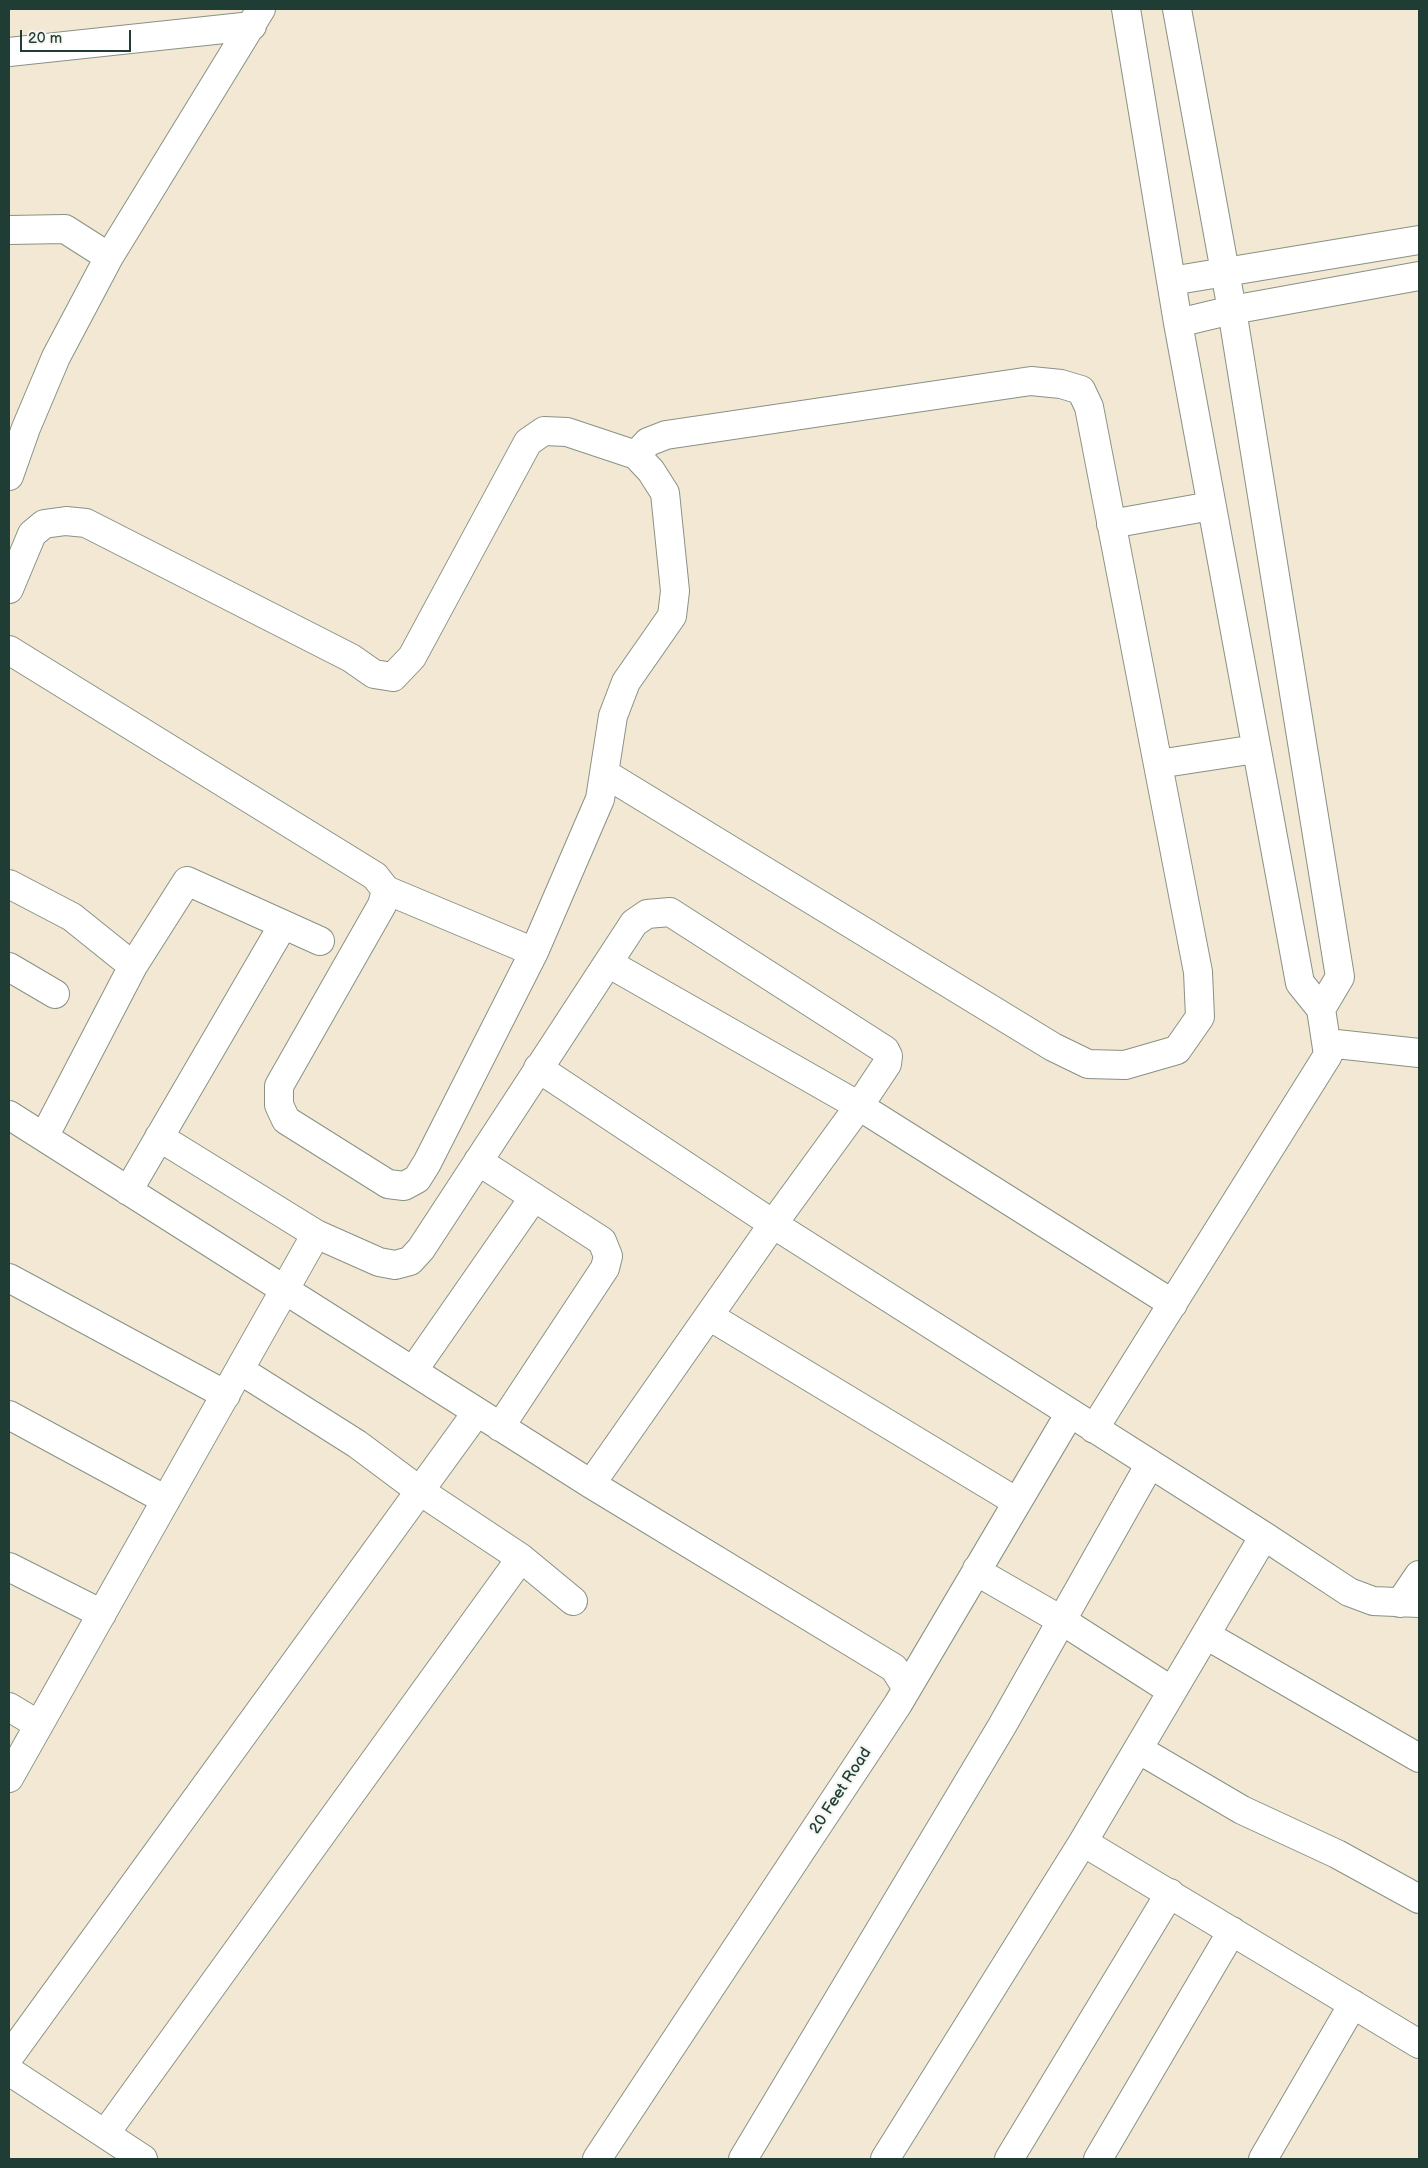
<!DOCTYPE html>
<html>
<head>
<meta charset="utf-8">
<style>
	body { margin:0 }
	#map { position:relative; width:1428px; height:2168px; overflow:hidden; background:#f2e8d4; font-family:"Balsamiq Sans",sans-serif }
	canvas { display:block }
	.frame { position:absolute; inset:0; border:10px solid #1f3d34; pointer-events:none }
	.scale { position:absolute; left:20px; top:30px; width:111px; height:22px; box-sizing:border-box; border:2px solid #1f3d34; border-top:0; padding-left:6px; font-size:15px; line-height:18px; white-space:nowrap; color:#1f3d34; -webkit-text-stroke:4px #f6f6f2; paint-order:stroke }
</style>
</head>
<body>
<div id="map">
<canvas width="1428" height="2168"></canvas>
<div class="frame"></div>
<div class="scale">20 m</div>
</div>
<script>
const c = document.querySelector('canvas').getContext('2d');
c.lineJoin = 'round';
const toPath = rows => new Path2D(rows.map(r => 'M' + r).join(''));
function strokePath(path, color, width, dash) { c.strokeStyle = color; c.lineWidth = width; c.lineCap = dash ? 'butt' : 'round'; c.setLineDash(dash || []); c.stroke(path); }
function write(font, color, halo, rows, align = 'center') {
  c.font = font + ' "Balsamiq Sans",sans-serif'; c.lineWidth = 4.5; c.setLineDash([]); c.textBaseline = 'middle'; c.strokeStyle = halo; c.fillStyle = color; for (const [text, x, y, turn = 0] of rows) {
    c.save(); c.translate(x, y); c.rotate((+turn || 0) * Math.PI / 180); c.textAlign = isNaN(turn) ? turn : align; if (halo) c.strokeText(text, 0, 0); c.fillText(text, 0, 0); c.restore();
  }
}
const street = toPath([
	[1177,9,1232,310,1340,977,1321,1009],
	[9,52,252,26],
	[9,230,65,229,109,257],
	[1171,281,1419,240],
	[1178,323,1232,310,1419,276],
	[9,476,26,428,56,357,109,257,261,9],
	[1111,524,1211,506],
	[9,589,32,534,44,524,66,521,86,523,351,658,374,674,393,677,412,657,528,442,544,431,567,432,636,455,651,471,665,493,675,591,672,616,626,682,613,716,600,799,534,952,427,1163,417,1179,404,1186,388,1184,286,1120,279,1105,279,1086,382,905,386,890,375,876,9,650],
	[1158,764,1256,749],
	[604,773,1053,1047,1088,1064,1125,1065,1177,1050,1200,1017,1198,972,1089,407,1081,390,1061,384,1031,381,666,435,648,442,636,455],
	[9,884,72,917,133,966],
	[386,890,534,952],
	[608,963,859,1106,1173,1304],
	[9,967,55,994],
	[1327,1043,1419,1053],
	[538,1068,773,1224,1264,1536,1349,1592,1373,1601,1419,1603],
	[9,1115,591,1484,894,1668,906,1687],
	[44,1137,133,966,187,881,320,941],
	[159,1137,316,1234,379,1262,395,1265,410,1261,421,1249,634,923,647,914,670,912,885,1050,888,1056,887,1064,859,1106,773,1224,591,1484],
	[478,1161,602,1241,608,1256,605,1268,500,1427],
	[128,1191,283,925],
	[9,1278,226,1395],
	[709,1316,1017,1502],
	[240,1370,357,1444,420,1491,521,1558,573,1601],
	[413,1371,534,1197],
	[9,1415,166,1500],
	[1094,1429,1328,1055,1321,1009,1300,983,1178,323,1126,9],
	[9,1567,102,1614],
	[977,1569,981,1574,1061,1620,1172,1691],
	[1400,1603,1419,1575],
	[1206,1635,1419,1758],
	[9,1707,39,1725],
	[1138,1749,1242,1810,1337,1854,1419,1899],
	[9,1778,316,1234],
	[1083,1842,1419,2044],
	[9,2057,477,1412],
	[9,2071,143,2159],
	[105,2134,521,1558],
	[597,2159,898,1704,1070,1413],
	[743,2159,1002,1726,1150,1464],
	[885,2159,1083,1842,1264,1536],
	[1009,2159,1170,1893],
	[1098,2159,1232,1931],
	[1263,2159,1353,2004]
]);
const streetNames = [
	["20 Feet Road",841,1791,-57]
];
strokePath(street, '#889284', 30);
strokePath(street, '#fff', 28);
write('16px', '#1f3d34', '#f6f6f2', streetNames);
</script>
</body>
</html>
